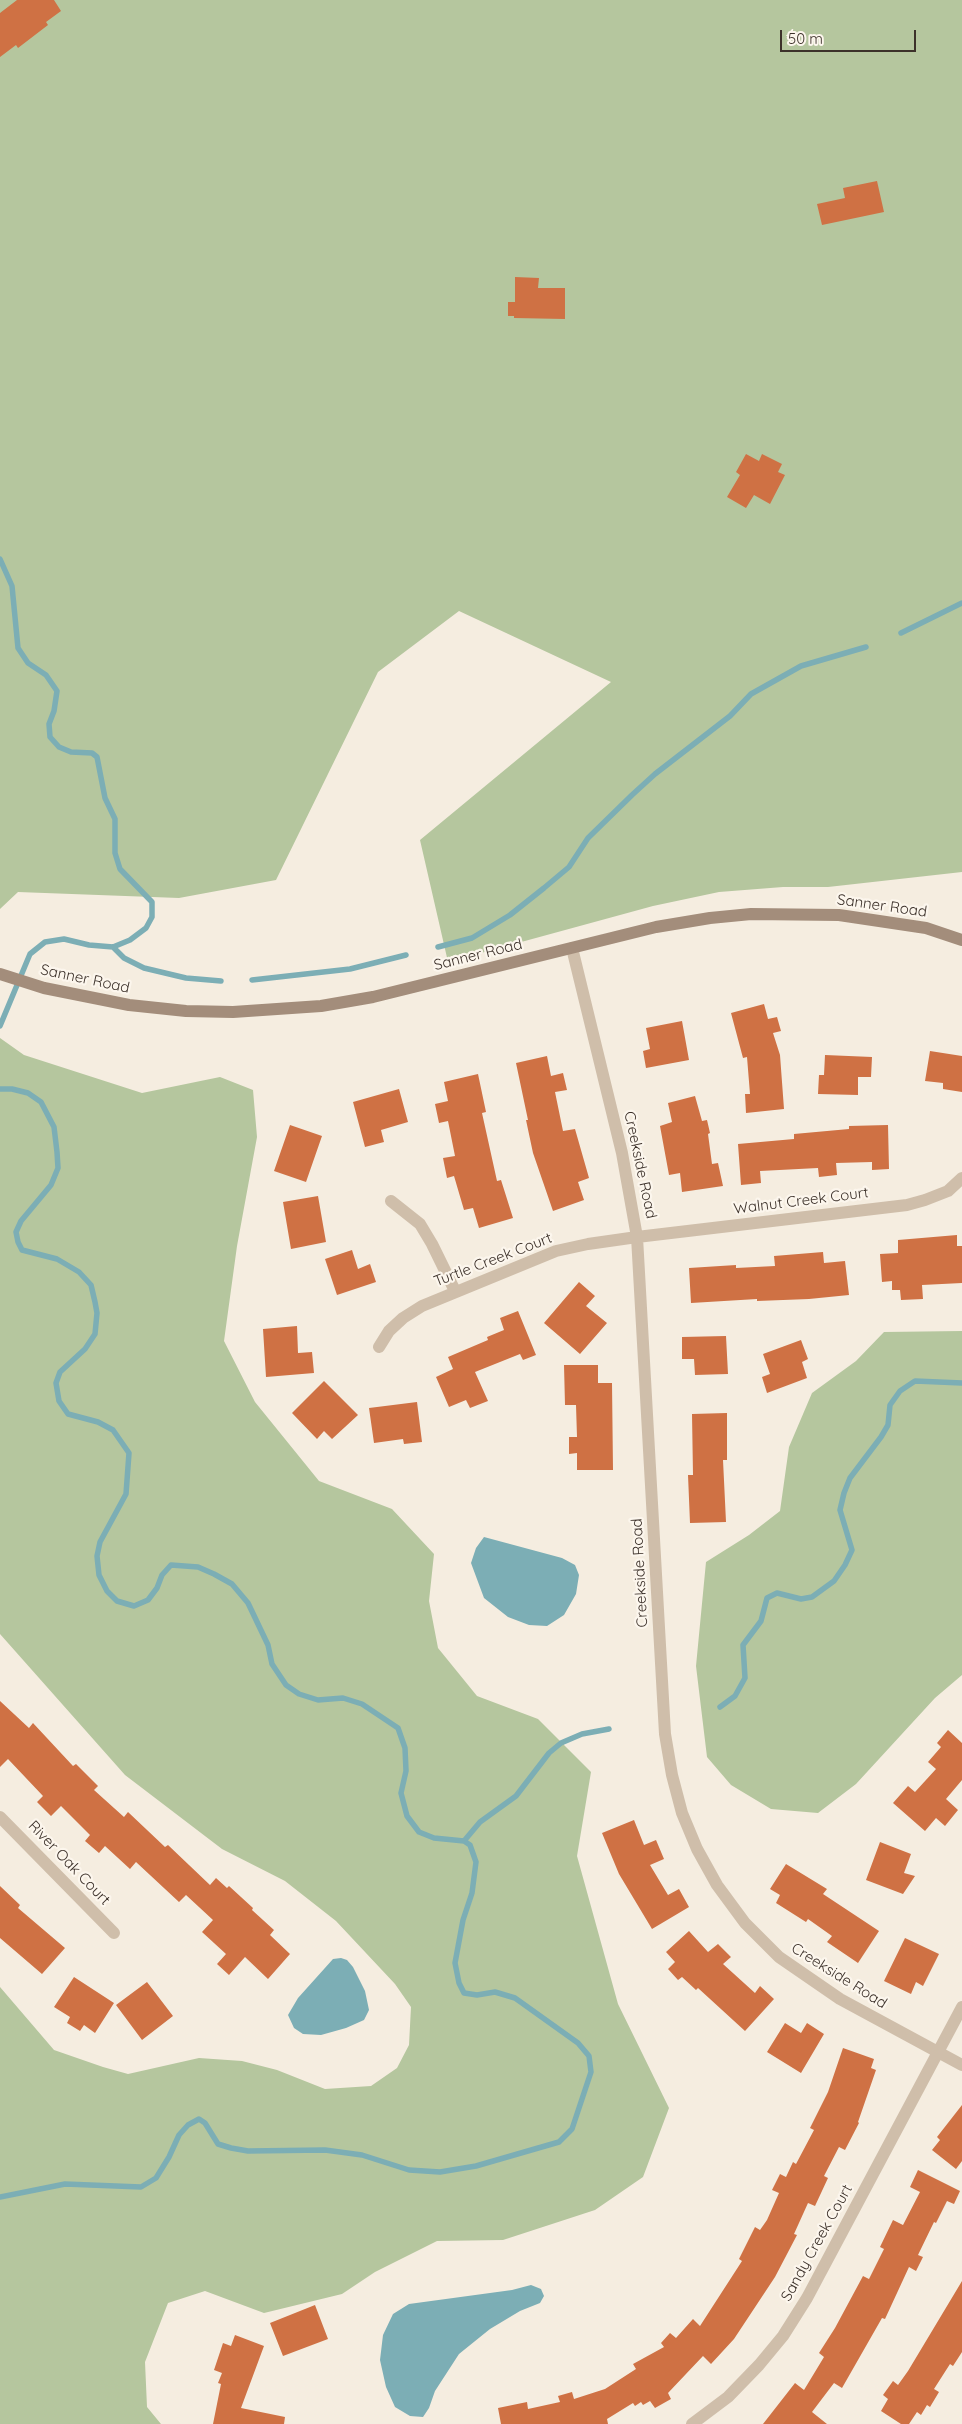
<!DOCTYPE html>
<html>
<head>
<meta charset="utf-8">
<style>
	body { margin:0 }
	#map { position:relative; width:962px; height:2424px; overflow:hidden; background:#f5ede0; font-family:Quicksand,sans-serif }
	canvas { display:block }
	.scale { position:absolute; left:780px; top:30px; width:136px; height:22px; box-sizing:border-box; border:2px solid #3c312a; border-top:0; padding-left:6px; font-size:15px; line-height:18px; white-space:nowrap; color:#3c312a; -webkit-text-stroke:4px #fcf6ed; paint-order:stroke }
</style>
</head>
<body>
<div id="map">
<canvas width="962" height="2424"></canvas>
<div class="scale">50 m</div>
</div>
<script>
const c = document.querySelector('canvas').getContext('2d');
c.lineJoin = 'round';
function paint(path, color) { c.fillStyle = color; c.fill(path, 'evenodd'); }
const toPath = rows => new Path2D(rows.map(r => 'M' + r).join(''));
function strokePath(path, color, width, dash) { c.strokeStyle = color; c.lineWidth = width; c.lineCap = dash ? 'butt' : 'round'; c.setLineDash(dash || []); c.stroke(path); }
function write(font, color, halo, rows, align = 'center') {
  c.font = font + ' Quicksand,sans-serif'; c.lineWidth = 4.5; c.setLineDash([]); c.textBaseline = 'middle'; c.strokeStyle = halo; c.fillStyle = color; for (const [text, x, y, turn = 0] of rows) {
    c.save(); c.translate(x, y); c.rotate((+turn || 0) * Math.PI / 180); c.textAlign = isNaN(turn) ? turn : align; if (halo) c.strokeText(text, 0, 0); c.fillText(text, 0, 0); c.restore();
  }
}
const green = toPath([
	[0,0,962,0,962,872,828,887,783,887,719,892,653,906,448,962,420,840,611,682,459,611,378,672,276,880,179,898,18,892,0,909],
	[0,1038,24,1055,142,1093,220,1077,253,1090,257,1137,237,1246,224,1341,255,1402,319,1481,392,1509,434,1554,429,1601,438,1648,477,1696,538,1719,591,1772,577,1856,618,2004,669,2108,643,2177,595,2210,503,2240,437,2241,375,2272,342,2294,264,2313,205,2291,168,2303,145,2362,147,2407,161,2424,0,2424,0,1987,54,2050,103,2067,128,2074,199,2058,242,2061,277,2070,325,2089,371,2086,397,2068,409,2045,411,2007,395,1984,336,1921,285,1881,222,1849,125,1775,0,1634],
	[962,1331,962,1675,935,1698,856,1784,818,1813,771,1809,731,1785,707,1757,696,1666,706,1562,749,1535,780,1511,789,1447,812,1393,856,1361,884,1332]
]);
const water = toPath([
	[484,1537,562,1558,575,1565,579,1575,576,1594,564,1615,547,1626,529,1625,508,1617,484,1598,471,1563,476,1548],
	[341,1958,347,1960,353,1967,365,1991,369,2010,364,2020,346,2028,321,2035,303,2034,294,2028,288,2015,298,1998,333,1959],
	[531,2285,541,2289,544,2296,540,2303,520,2311,490,2329,459,2354,435,2391,429,2408,423,2417,410,2416,395,2407,386,2387,380,2360,383,2335,393,2314,409,2304,512,2290]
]);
const stream = toPath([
	[0,559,12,586,18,648,28,663,46,675,57,691,54,711,49,724,50,737,59,747,71,752,92,753,97,757,105,798,115,819,115,853,120,869,152,902,152,917,146,928,130,940,113,947,89,945,64,939,45,942,30,954,0,1026],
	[901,633,962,603],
	[113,947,124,958,144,968,186,978,221,981],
	[438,947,472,938,510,915,544,888,569,867,588,838,632,795,655,774,730,716,751,694,801,666,866,647],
	[252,980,350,969,406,955],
	[0,1089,12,1089,28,1093,41,1102,54,1127,57,1152,58,1168,51,1185,21,1221,16,1232,18,1242,22,1250,57,1259,79,1272,91,1285,95,1302,97,1313,95,1334,85,1349,60,1372,56,1383,59,1401,68,1414,98,1422,113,1430,129,1453,126,1494,100,1542,97,1556,99,1575,107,1591,117,1601,134,1606,148,1600,157,1588,162,1575,171,1565,198,1567,214,1574,232,1584,248,1603,268,1645,272,1664,286,1685,299,1694,318,1700,343,1698,362,1704,398,1728,405,1748,406,1771,401,1793,407,1816,419,1832,434,1838,464,1841,470,1845,476,1862,472,1893,463,1920,455,1963,459,1983,464,1993,477,1995,495,1992,515,1998,578,2043,589,2056,591,2072,572,2129,559,2142,476,2166,440,2172,409,2170,362,2155,325,2150,248,2151,231,2148,218,2144,205,2123,199,2119,188,2125,179,2135,169,2157,156,2178,141,2187,65,2184,0,2197],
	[720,1707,735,1696,745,1678,743,1645,761,1621,767,1598,777,1593,801,1599,812,1597,834,1581,845,1565,852,1550,840,1510,844,1493,850,1478,881,1437,888,1425,890,1405,900,1391,915,1381,962,1383],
	[464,1841,480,1822,516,1796,549,1753,561,1743,582,1734,609,1729]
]);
const building = toPath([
	[17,0,54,0,61,11,46,22,48,25,18,48,16,45,0,57,0,13],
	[877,181,884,212,822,225,817,204,845,198,843,188],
	[515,277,539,278,538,288,565,288,565,319,514,318,514,316,508,316,508,302,515,302],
	[746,454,759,461,762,454,782,464,778,472,785,475,770,504,754,495,746,508,727,497,740,475,736,472],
	[764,1004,768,1019,777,1017,781,1031,773,1033,780,1055,784,1109,746,1113,745,1094,750,1094,747,1057,743,1058,731,1013],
	[682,1021,689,1060,646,1068,643,1051,650,1049,646,1028],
	[930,1051,962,1056,962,1092,943,1089,943,1083,925,1081],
	[825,1055,872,1057,871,1077,858,1077,858,1095,818,1094,819,1075,824,1075],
	[547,1056,551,1076,563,1073,567,1090,555,1092,563,1131,575,1129,589,1178,578,1182,584,1200,553,1211,533,1153,526,1120,528,1120,516,1063],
	[478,1074,486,1112,482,1113,497,1181,501,1180,513,1218,479,1228,473,1208,464,1210,454,1176,447,1178,443,1158,455,1156,448,1121,439,1123,435,1104,448,1101,444,1082],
	[399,1089,408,1122,381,1130,384,1142,365,1147,353,1102],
	[695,1096,702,1121,707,1120,710,1133,708,1134,712,1164,718,1163,723,1186,682,1192,680,1173,669,1175,660,1126,672,1122,668,1103],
	[290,1125,322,1136,306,1182,274,1171],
	[888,1125,889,1169,872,1170,872,1162,836,1163,837,1175,819,1177,818,1168,760,1171,761,1183,741,1185,738,1144,794,1139,794,1134,849,1129,849,1126],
	[318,1196,326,1242,291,1249,283,1202],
	[957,1235,957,1246,962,1246,962,1283,922,1285,923,1299,901,1300,900,1290,892,1290,892,1281,882,1282,880,1254,898,1253,898,1240],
	[352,1250,358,1269,370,1264,376,1282,337,1295,325,1259],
	[823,1252,824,1263,845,1261,849,1295,809,1299,757,1301,757,1299,691,1303,689,1268,736,1265,736,1268,775,1266,774,1256],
	[579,1282,595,1296,586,1306,607,1323,580,1354,544,1323],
	[518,1311,536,1355,523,1360,520,1354,475,1372,488,1401,470,1408,466,1400,449,1407,436,1377,453,1369,448,1357,488,1340,487,1337,504,1330,500,1318],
	[297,1326,298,1353,312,1352,314,1373,266,1377,263,1329],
	[726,1336,728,1374,695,1375,694,1359,682,1359,682,1337],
	[801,1340,808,1359,802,1362,807,1378,767,1393,762,1377,770,1374,763,1354],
	[564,1365,598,1365,598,1383,612,1383,613,1470,577,1470,577,1453,569,1454,569,1437,577,1437,576,1405,565,1405],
	[324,1381,358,1415,332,1439,324,1431,317,1439,292,1413],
	[417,1402,422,1442,404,1444,403,1439,374,1443,369,1408],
	[727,1413,727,1460,723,1460,726,1522,690,1523,688,1475,693,1475,692,1414],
	[0,1701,29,1728,33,1723,73,1766,76,1764,98,1786,94,1790,124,1817,128,1812,165,1847,168,1845,210,1885,216,1878,227,1888,229,1886,253,1908,252,1910,274,1930,270,1935,290,1954,268,1979,245,1957,229,1975,217,1964,226,1954,202,1932,213,1920,186,1895,179,1902,136,1862,130,1869,105,1846,99,1853,85,1841,90,1835,61,1806,51,1816,37,1802,43,1796,8,1759,0,1767],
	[948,1730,962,1743,962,1780,946,1799,958,1810,945,1826,936,1818,925,1831,893,1803,908,1786,915,1792,936,1769,928,1762,941,1747,937,1743],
	[634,1820,644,1845,656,1840,664,1859,650,1865,668,1895,679,1889,689,1907,652,1929,619,1874,602,1833],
	[880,1842,911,1854,904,1873,915,1876,903,1894,866,1880],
	[786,1864,827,1889,823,1894,879,1931,858,1963,827,1942,832,1936,808,1919,806,1922,776,1903,780,1895,770,1889],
	[0,1886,20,1905,18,1908,65,1948,42,1974,0,1938],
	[689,1931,708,1952,718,1944,731,1957,723,1964,755,1993,760,1986,774,1999,745,2031,698,1988,696,1990,682,1977,678,1980,668,1969,675,1962,666,1952],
	[905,1938,939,1954,923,1986,916,1982,911,1994,884,1981],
	[74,1977,114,2003,95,2033,84,2025,80,2031,67,2023,70,2017,54,2007],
	[147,1982,173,2016,142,2040,116,2005],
	[785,2023,801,2033,807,2023,824,2034,801,2073,767,2052],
	[843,2048,874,2059,871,2068,876,2070,858,2122,859,2123,845,2150,839,2147,824,2176,828,2178,815,2206,808,2203,794,2234,797,2235,775,2277,734,2339,711,2364,703,2356,668,2393,671,2399,655,2408,650,2401,643,2405,641,2402,635,2406,633,2403,607,2419,608,2424,501,2424,498,2408,527,2402,528,2409,560,2402,558,2396,572,2392,574,2399,605,2389,636,2369,633,2364,664,2347,661,2343,670,2333,676,2338,693,2319,700,2326,742,2261,739,2259,755,2227,760,2230,767,2220,779,2193,772,2190,780,2174,786,2177,793,2162,796,2164,814,2130,810,2128,828,2092],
	[962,2105,962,2161,956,2169,932,2150,940,2140,937,2137],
	[918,2170,960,2191,954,2204,947,2201,936,2223,934,2222,918,2255,923,2257,916,2271,909,2267,885,2319,882,2318,842,2388,834,2383,812,2412,827,2424,763,2424,795,2383,804,2390,824,2357,819,2353,835,2328,863,2276,869,2279,884,2249,880,2247,893,2220,903,2225,920,2192,910,2187],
	[962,2281,962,2352,953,2366,950,2364,934,2389,939,2392,930,2407,927,2405,921,2415,917,2412,909,2424,901,2424,881,2411,888,2399,883,2395,893,2381,898,2385,908,2371],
	[315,2305,328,2339,283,2356,270,2323],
	[235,2335,264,2346,241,2408,285,2417,284,2424,213,2424,221,2384,218,2383,222,2373,214,2370,223,2343,231,2346]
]);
const minor = toPath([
	[572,948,622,1153,637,1237,665,1734,672,1775,682,1813,697,1849,717,1885,745,1923,779,1957,840,1999,962,2065],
	[391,1201,420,1224,432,1244,455,1291],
	[379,1347,389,1331,403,1318,422,1306,556,1251,588,1244,637,1237,907,1205,925,1200,948,1191,962,1178],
	[0,1817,114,1933],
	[692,2424,728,2397,759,2365,783,2336,807,2298,962,2007]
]);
const secondary = toPath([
	[0,974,44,988,129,1005,186,1011,233,1012,321,1006,373,997,656,927,710,918,751,914,839,915,926,928,962,940]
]);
const streetNames = [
	["Sanner Road",882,906,8],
	["Sanner Road",478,955,-14],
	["Sanner Road",85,979,12],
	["Creekside Road",640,1165,78],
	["Walnut Creek Court",801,1201,-7],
	["Turtle Creek Court",493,1260,-21],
	["Creekside Road",640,1573,-93],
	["River Oak Court",69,1863,46],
	["Creekside Road",839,1976,32],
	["Sandy Creek Court",817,2243,-61]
];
paint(green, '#b5c69e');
paint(water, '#7caeb5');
strokePath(stream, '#7caeb5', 5.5);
paint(building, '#cf7144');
strokePath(minor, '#cfbeaa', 12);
strokePath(secondary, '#a38d7b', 12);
write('15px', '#3c312a', '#fcf6ed', streetNames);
</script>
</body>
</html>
